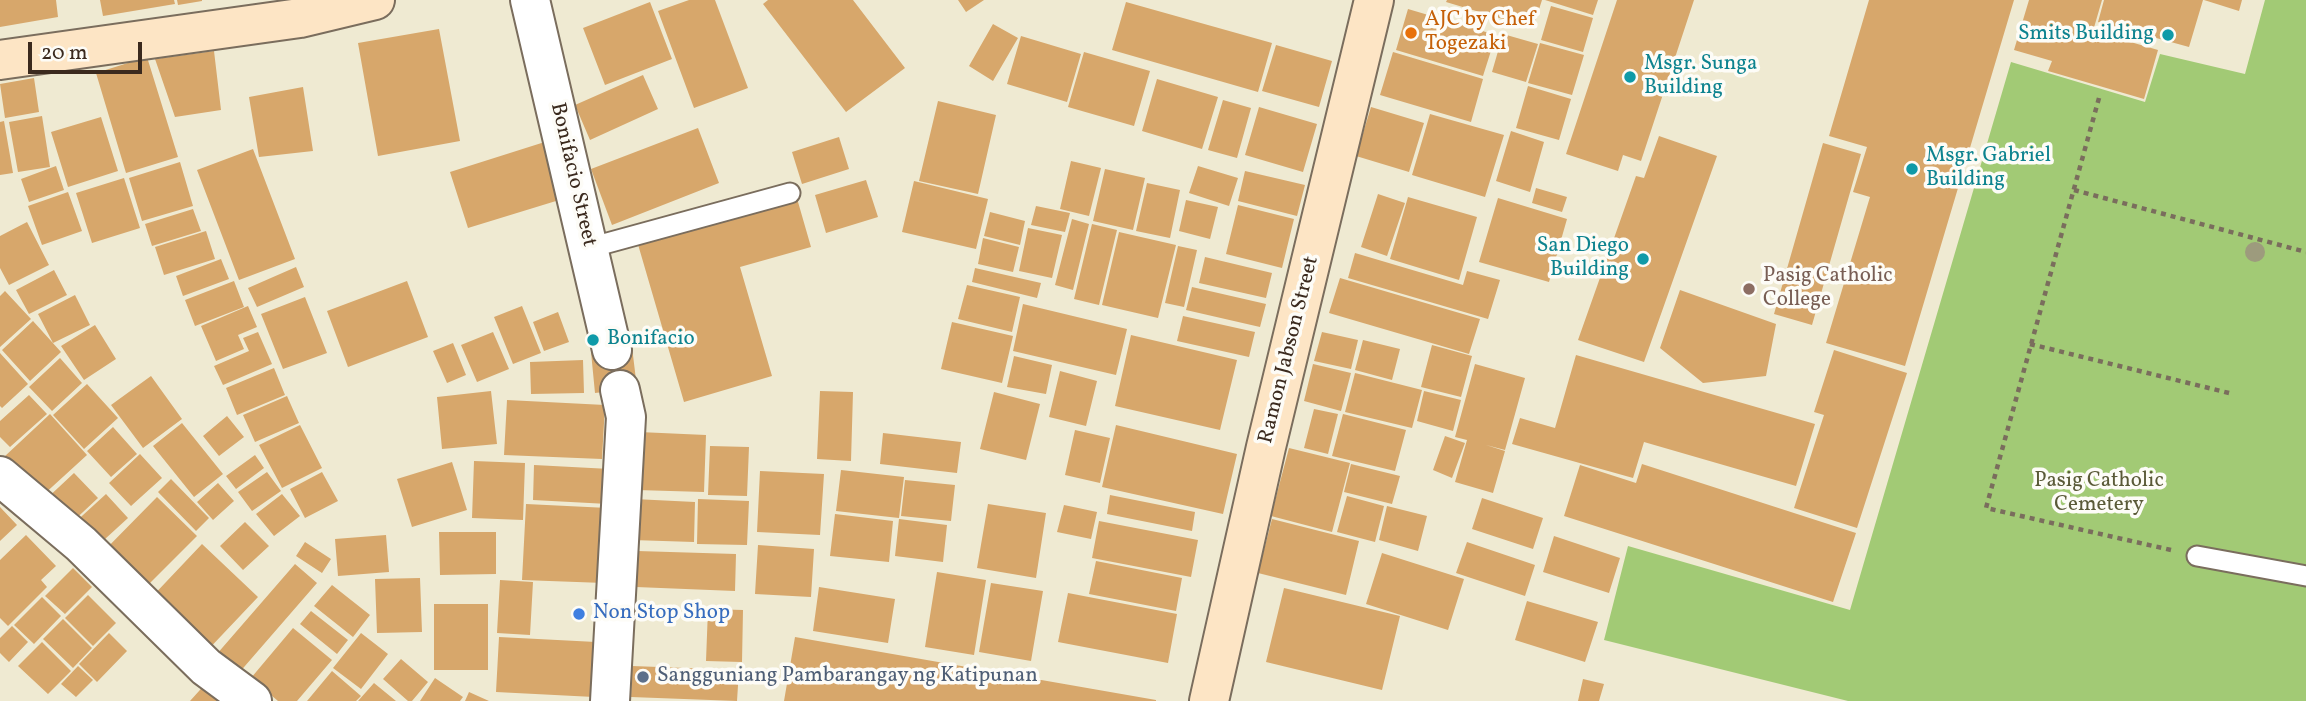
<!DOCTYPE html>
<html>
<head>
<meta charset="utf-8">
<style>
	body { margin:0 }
	#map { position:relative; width:2306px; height:701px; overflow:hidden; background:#efead2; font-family:Vollkorn,serif }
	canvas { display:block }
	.scale { position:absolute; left:28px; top:42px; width:114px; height:32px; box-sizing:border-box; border:4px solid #3b2a1e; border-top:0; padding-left:9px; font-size:21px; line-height:24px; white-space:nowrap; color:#3b2a1e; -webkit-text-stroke:5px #fdfcf7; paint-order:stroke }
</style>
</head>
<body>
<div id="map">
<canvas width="2306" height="701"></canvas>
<div class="scale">20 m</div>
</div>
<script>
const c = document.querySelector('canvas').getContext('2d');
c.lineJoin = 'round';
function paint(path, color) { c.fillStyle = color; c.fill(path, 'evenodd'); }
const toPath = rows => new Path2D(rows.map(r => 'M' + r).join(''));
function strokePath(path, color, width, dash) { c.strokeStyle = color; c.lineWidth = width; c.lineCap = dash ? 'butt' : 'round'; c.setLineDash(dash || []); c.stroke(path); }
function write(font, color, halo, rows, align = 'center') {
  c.font = font + ' Vollkorn,serif'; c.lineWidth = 7; c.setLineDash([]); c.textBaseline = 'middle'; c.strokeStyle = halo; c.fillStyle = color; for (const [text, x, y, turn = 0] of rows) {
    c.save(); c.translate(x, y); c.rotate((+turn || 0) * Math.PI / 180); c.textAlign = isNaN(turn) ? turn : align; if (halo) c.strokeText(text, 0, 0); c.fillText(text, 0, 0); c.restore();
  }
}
const green = toPath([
	[2265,0,2306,0,2306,701,1848,701,1604,640,1628,546,1850,610,2011,62,2145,102,2160,54,2245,74]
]);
const building = toPath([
	[0,0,56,0,58,17,0,27],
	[100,0,174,0,175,4,103,16],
	[177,0,202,0,202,1,178,5],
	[689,0,715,0,748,88,694,108,658,11],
	[768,0,853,0,905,68,846,112,763,4],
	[958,0,984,0,966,12],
	[1447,0,1542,0,1533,28,1446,2],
	[1545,0,1598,0,1593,15],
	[1617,0,1694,0,1641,161,1623,155,1618,171,1566,154],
	[1869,0,2014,0,1905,366,1826,343,1870,197,1853,192,1867,147,1829,136],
	[2029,0,2102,0,2093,31,2158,50,2144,99,2048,71,2052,61,2014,50],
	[2104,0,2203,0,2189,47,2098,22],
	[2204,0,2242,0,2239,11],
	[650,2,672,59,605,85,583,28],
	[1126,2,1272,43,1258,92,1112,50],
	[1551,6,1593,18,1583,52,1541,40],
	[1408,9,1496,35,1483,76,1396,50],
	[993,24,1018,38,993,81,969,66],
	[439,29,460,141,378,156,358,43],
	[1503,34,1538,44,1526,82,1492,72],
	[1021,36,1081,54,1067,102,1007,84],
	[1540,43,1584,55,1572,95,1528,83],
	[1276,45,1332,61,1319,107,1262,91],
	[214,51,221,110,175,117,155,59],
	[1084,52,1150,71,1134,126,1068,107],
	[1393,52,1483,79,1471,122,1380,95],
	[147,57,178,157,126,173,96,73],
	[643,75,658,109,590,140,575,105],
	[34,78,39,112,5,118,0,84],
	[1157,79,1218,97,1202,149,1142,131],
	[1528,86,1571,99,1559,140,1516,128],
	[303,87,313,151,259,157,249,97],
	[1223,100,1251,108,1237,158,1208,150],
	[938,101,996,115,978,194,919,181],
	[1259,107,1317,124,1303,172,1245,155],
	[1371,107,1424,123,1409,172,1356,156],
	[1430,114,1504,135,1485,197,1412,175],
	[42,116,50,167,18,172,9,122],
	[101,117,118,171,68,187,51,132],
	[4,121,13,173,0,175,0,122],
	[698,128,719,183,612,225,591,169],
	[1511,131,1544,142,1530,192,1496,181],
	[1659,136,1717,156,1644,362,1578,340,1636,176,1644,178],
	[839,137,849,169,802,184,792,152],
	[551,140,569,197,468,228,450,172],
	[1823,143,1861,154,1812,325,1774,314],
	[253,149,295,259,239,280,197,170],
	[1071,161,1101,168,1089,216,1060,209],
	[180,162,193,206,142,221,129,178],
	[56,166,64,190,29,202,21,179],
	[1198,166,1238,178,1229,206,1189,193],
	[1105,169,1145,178,1133,230,1093,221],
	[1245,171,1305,185,1297,216,1238,201],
	[124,178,140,228,92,243,76,193],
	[866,180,878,217,826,233,815,195],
	[914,181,988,199,976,249,902,232],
	[1147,183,1180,190,1170,238,1136,231],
	[1536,188,1567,197,1562,212,1532,203],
	[68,192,82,231,42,245,28,206],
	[1378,194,1405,203,1387,256,1361,247],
	[796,195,811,247,740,267,772,376,684,402,637,241],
	[1408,197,1477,217,1459,280,1390,259],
	[1498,198,1567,219,1549,282,1479,262],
	[1186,200,1218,207,1210,239,1179,231],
	[1238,205,1294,219,1282,268,1226,254],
	[1036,206,1070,213,1065,232,1031,225],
	[193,209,201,231,152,246,145,224],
	[990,212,1025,221,1020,245,984,236],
	[1072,219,1089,224,1073,290,1055,285],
	[27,222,49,265,9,285,0,268,0,236],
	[1092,224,1117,230,1099,305,1074,299],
	[1028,228,1062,235,1052,278,1019,271],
	[206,231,215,259,164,275,155,247],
	[1119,232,1176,245,1158,318,1102,305],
	[983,238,1019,247,1013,272,978,264],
	[1178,246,1197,250,1184,307,1165,303],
	[1355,253,1463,285,1467,271,1500,280,1488,319,1348,278],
	[1205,257,1272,273,1266,298,1199,283],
	[221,259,229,279,183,296,176,276],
	[296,267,304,287,257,307,248,288],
	[975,268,1041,283,1037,298,972,282],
	[54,270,67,295,29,314,16,290],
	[1340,278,1480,319,1469,354,1329,313],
	[234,281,244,307,195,326,185,300],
	[407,281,428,337,348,367,327,311],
	[967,285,1020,297,1012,332,958,319],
	[1192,287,1266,304,1260,327,1186,310],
	[1680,290,1776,324,1766,376,1703,383,1660,348],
	[5,291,31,319,0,347,0,296],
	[75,295,90,325,53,343,38,314],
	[305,297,327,353,283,369,261,314],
	[1023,304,1127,329,1116,375,1013,351],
	[248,306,257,327,238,335,244,349,216,361,201,326],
	[522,306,541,353,513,364,494,317],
	[558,312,569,342,544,351,533,322],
	[1183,316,1255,332,1249,357,1177,341],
	[33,321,61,352,30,381,2,350],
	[952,322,1013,336,1002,383,941,369],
	[95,325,116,359,84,380,61,346],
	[258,332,272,364,223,385,214,366,249,351,243,338],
	[493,332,509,369,477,382,461,345],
	[1322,332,1358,340,1351,369,1314,361],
	[1131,335,1237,360,1220,430,1115,406],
	[1363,340,1400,349,1392,380,1355,370],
	[453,343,466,375,447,383,433,351],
	[1432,345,1472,356,1461,397,1421,387],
	[632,347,637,388,595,393,591,352],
	[1834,350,1907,373,1857,528,1794,508,1824,415,1814,412],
	[0,353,28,384,2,408,0,406],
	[1576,355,1815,424,1796,486,1644,442,1633,478,1512,444,1520,418,1555,428],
	[1014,356,1052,365,1046,394,1007,387],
	[60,358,82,383,52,411,29,387],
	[583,360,584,393,531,394,530,362],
	[1313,364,1351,373,1341,411,1304,401],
	[1475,364,1525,378,1505,450,1486,445,1505,451,1493,493,1455,482,1467,440,1455,437],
	[274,368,285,395,237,415,226,388],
	[1060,371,1097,381,1086,426,1049,417],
	[1355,373,1422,390,1412,428,1345,412],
	[151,376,182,419,143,448,111,405],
	[87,384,118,418,84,449,53,415],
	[491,391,497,444,442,449,437,397],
	[820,391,853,392,851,461,817,459],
	[1424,391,1461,400,1453,431,1417,421],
	[994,392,1040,404,1026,460,980,449],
	[29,395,47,414,10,447,0,437,0,421],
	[287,396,299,423,255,442,243,415],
	[507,400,605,405,602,459,504,455],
	[1314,409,1338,414,1328,454,1304,448],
	[50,414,87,455,41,497,4,457],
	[1343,414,1406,430,1395,471,1332,456],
	[227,416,244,437,219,456,203,436],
	[182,423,223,474,194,497,153,446],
	[300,425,322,468,282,488,259,445],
	[1116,425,1237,454,1223,514,1102,487],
	[113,427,137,454,111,477,87,451],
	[1075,430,1110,438,1100,483,1065,475],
	[639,432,706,435,704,492,637,490],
	[883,433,961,442,957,473,880,464],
	[1445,436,1465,443,1452,478,1433,470],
	[710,446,749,447,747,496,708,495],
	[1289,448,1350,463,1332,532,1271,516],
	[140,454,162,478,131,506,109,483],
	[255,455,264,468,236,489,226,476],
	[474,461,525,463,523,520,472,518],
	[452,462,467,510,412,527,397,479],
	[1351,464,1400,476,1392,504,1344,492],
	[1642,464,1856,533,1833,602,1564,516,1580,465,1636,483],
	[534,465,610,469,608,504,533,500],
	[841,470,904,477,899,518,836,511],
	[760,471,824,474,820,535,757,532],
	[267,472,281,491,252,511,238,492],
	[322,472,338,501,305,518,290,489],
	[74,473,98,498,68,526,44,501],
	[171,479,209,518,196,531,158,492],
	[905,480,955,485,951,521,901,516],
	[218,483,234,501,213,520,197,502],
	[106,494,128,518,93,550,71,526],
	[282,494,300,516,274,536,256,514],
	[1110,495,1195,512,1192,531,1107,514],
	[1347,496,1384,506,1375,542,1337,532],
	[157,497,197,536,136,597,97,558],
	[1482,498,1543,518,1533,549,1472,529],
	[634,499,695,502,694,542,632,540],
	[698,499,749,501,747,545,697,544],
	[526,504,608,508,604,583,522,580],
	[988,504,1046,513,1036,578,977,568],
	[1064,505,1097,512,1091,539,1057,532],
	[1387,506,1427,516,1418,551,1379,540],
	[0,507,17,525,0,541],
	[835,514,893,521,889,562,830,556],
	[899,519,947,525,943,562,895,556],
	[1272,519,1359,541,1346,595,1258,573],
	[1099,521,1198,540,1191,577,1092,558],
	[245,522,269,546,243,570,220,546],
	[439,532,496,532,496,574,440,575],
	[26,535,56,566,41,580,47,587,8,626,0,618,0,560],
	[386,535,389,572,338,576,335,539],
	[1554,536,1620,558,1609,593,1543,572],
	[305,542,331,559,322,573,296,556],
	[1467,542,1535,565,1525,596,1456,573],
	[202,544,258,597,204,654,148,601],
	[758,545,814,549,811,597,755,594],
	[637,551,736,554,735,591,636,587],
	[1382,553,1464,579,1448,630,1366,604],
	[1096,561,1182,578,1176,611,1089,594],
	[295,564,317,583,238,674,216,655],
	[73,568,92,587,65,614,45,596],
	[937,572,986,580,974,655,925,647],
	[420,578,422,632,377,633,375,579],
	[500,580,533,582,530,635,497,633],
	[991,583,1043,591,1031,661,979,652],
	[332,585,370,615,353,637,314,606],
	[819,587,895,599,888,643,813,631],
	[1284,588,1400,616,1382,690,1266,662],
	[1068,593,1177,614,1168,663,1058,642],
	[88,595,116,623,93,646,65,618],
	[42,597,61,616,34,644,14,625],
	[1527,601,1598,622,1585,662,1515,640],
	[434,604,488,604,488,670,434,670],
	[708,609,743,610,742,662,706,661],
	[311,611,348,640,337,654,300,624],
	[63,619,92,648,73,668,43,639],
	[12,626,28,642,9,662,0,653,0,638],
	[293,628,332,660,297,701,278,701,251,678],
	[109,633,127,651,97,682,79,664],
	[361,633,388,654,361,689,333,668],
	[499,637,596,642,594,697,496,692],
	[795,637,1156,700,1156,701,784,701],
	[42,642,71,671,48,694,18,666],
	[401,659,428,682,412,701,408,701,383,679],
	[78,666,93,680,76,697,61,684],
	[632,666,739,670,737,701,631,697],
	[332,671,361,696,356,701,307,701],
	[435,678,463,697,460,701,420,701],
	[1583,679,1604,684,1599,701,1578,701],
	[208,681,231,701,190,701],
	[374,683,396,701,358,701],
	[469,692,489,701,465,701]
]);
const path = toPath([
	[2099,98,1986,508,2171,550],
	[2074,190,2306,252],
	[2030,344,2233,394]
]);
const lane = toPath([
	[589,248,790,193],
	[2197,556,2306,576]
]);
const street = toPath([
	[530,0,612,350],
	[0,476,81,544,206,667,252,701],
	[610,701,626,417,620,390]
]);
const secondary = toPath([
	[0,60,300,18,375,0],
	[1209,701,1266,447,1374,0]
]);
const trees = [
	[2255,252]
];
const markers = [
	[1411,33,7,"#e8710a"],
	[2168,35,7,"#0f9aa8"],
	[1630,77,7,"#0f9aa8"],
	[1912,169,7,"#0f9aa8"],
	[1643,259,7,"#0f9aa8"],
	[1749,289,7,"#8d6e63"],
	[593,340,7,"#0f9aa8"],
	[579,614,7,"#3f7fe0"],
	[643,677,7,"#5c6f8a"]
];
const foodNames = [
	["AJC by Chef",1425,21],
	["Togezaki",1425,45]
];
const cultureNames = [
	["Smits Building",2154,35,"right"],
	["Msgr. Sunga",1644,65],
	["Building",1644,89],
	["Msgr. Gabriel",1926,157],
	["Building",1926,181],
	["San Diego",1629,247,"right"],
	["Building",1629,271,"right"],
	["Bonifacio",607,340]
];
const streetNames = [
	["Bonifacio Street",572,175,77],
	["Ramon Jabson Street",1290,350,-76]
];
const educationNames = [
	["Pasig Catholic",1763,277],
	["College",1763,301]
];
const parkNames = [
	["Pasig Catholic",2099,482],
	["Cemetery",2099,506]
];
const shopNames = [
	["Non Stop Shop",593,614]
];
const serviceNames = [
	["Sangguniang Pambarangay ng Katipunan",657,677]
];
paint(green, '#a2ca75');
paint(building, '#d7a76b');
strokePath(lane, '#7a6d5d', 23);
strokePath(street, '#7a6d5d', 42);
strokePath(secondary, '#7a6d5d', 42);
strokePath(path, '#7a6d5d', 4.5, [5, 5]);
strokePath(lane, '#fff', 19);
strokePath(street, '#fff', 38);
strokePath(secondary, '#fde5c5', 38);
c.fillStyle = '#9d9b7d';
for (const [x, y] of trees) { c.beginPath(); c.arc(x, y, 10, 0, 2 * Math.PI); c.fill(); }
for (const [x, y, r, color] of markers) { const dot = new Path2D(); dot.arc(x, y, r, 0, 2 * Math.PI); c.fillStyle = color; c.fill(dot); strokePath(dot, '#fdfcf7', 2.5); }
write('21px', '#c56008', '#fdfcf7', foodNames, 'left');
write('21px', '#0d838f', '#fdfcf7', cultureNames, 'left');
write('21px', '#3b2a1e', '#fdfcf7', streetNames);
write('21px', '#785e54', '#fdfcf7', educationNames, 'left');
write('21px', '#5a5a38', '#fdfcf7', parkNames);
write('21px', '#366cbe', '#fdfcf7', shopNames, 'left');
write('21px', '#4e5e75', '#fdfcf7', serviceNames, 'left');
</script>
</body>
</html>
